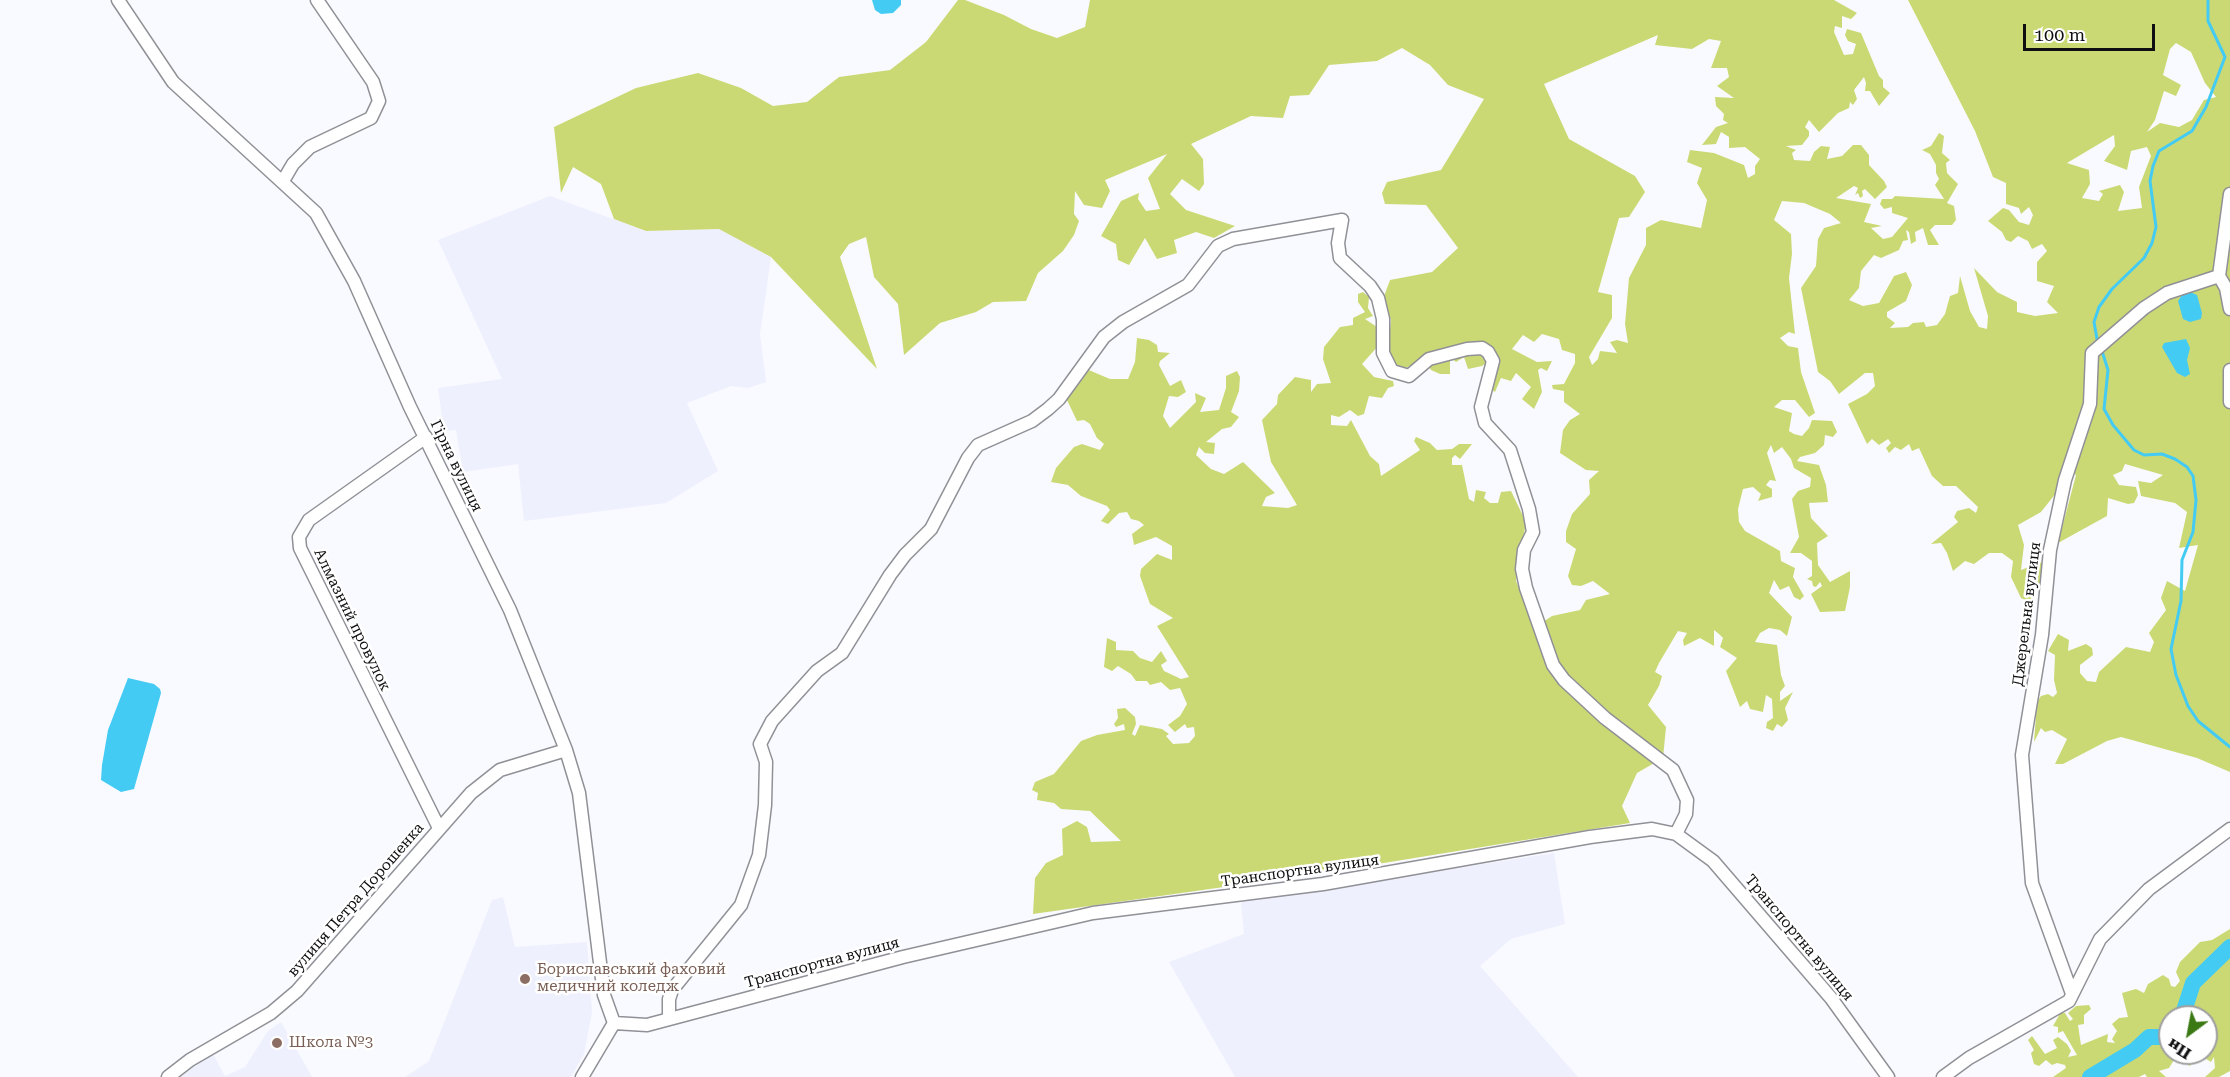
<!DOCTYPE html>
<html>
<head>
<meta charset="utf-8">
<style>
	body { margin:0 }
	#map { position:relative; width:2230px; height:1077px; overflow:hidden; background:#f9faff; font-family:"Roboto Serif",serif }
	canvas { display:block }
	.north { position:absolute; left:2158px; top:1005px; width:60px; height:60px; box-sizing:border-box; background:#fff; border:2px solid #9f9fa0; border-radius:50%; rotate:212deg; font-size:16px; font-weight:700; line-height:24px; text-align:center; color:#0f0f11 }
	.north::after { content:''; display:block; margin:auto; width:21px; height:27px; background:#3b7915; clip-path:polygon(50% 0,100% 100%,50% 72%,0 100%) }
	.scale { position:absolute; left:2023px; top:24px; width:132px; height:27px; box-sizing:border-box; border:3px solid #0f0f11; border-top:0; padding-left:8px; font-size:18px; line-height:21px; white-space:nowrap; color:#0f0f11; -webkit-text-stroke:4px #fff; paint-order:stroke }
</style>
</head>
<body>
<div id="map">
<canvas width="2230" height="1077"></canvas>
<div class="north">Пн</div>
<div class="scale">100 m</div>
</div>
<script>
const c = document.querySelector('canvas').getContext('2d');
c.lineJoin = 'round';
function paint(path, color) { c.fillStyle = color; c.fill(path, 'evenodd'); }
const toPath = rows => new Path2D(rows.map(r => 'M' + r).join(''));
function strokePath(path, color, width, dash) { c.strokeStyle = color; c.lineWidth = width; c.lineCap = dash ? 'butt' : 'round'; c.setLineDash(dash || []); c.stroke(path); }
function write(font, color, halo, rows, align = 'center') {
  c.font = font + ' "Roboto Serif",serif'; c.lineWidth = 5; c.setLineDash([]); c.textBaseline = 'middle'; c.strokeStyle = halo; c.fillStyle = color; for (const [text, x, y, turn = 0] of rows) {
    c.save(); c.translate(x, y); c.rotate((+turn || 0) * Math.PI / 180); c.textAlign = isNaN(turn) ? turn : align; if (halo) c.strokeText(text, 0, 0); c.fillText(text, 0, 0); c.restore();
  }
}
const built = toPath([
	[550,196,646,231,719,229,771,257,760,334,766,382,748,388,731,386,687,403,718,471,666,503,524,521,518,464,463,472,456,430,444,431,438,388,502,379,438,240],
	[1554,853,1565,924,1511,939,1480,966,1578,1077,1235,1077,1169,962,1244,934,1241,902],
	[503,897,515,947,587,942,592,1012,584,1054,571,1077,405,1077,429,1061,492,900],
	[281,1022,312,1077,180,1077,213,1054,225,1076,245,1067,268,1031]
]);
const green = toPath([
	[958,0,965,0,1004,15,1031,29,1057,38,1085,27,1090,0,1834,0,1857,13,1851,19,1842,16,1842,28,1835,26,1834,32,1844,55,1853,54,1856,44,1848,41,1845,35,1847,29,1861,33,1879,76,1883,80,1883,87,1890,93,1879,106,1870,91,1865,91,1866,83,1864,77,1854,90,1857,99,1853,105,1850,102,1849,108,1838,113,1819,132,1809,120,1805,127,1809,131,1809,136,1802,145,1786,146,1796,150,1792,153,1794,160,1810,161,1814,152,1821,146,1830,147,1827,159,1842,156,1853,145,1861,145,1869,155,1869,165,1884,181,1887,187,1875,199,1865,189,1862,191,1863,196,1860,198,1858,193,1855,195,1858,188,1854,186,1836,198,1871,204,1864,222,1882,226,1871,228,1883,239,1892,237,1908,218,1892,213,1892,207,1884,209,1880,204,1882,199,1892,199,1895,196,1944,199,1935,185,1939,179,1936,173,1936,165,1930,154,1922,150,1931,146,1939,133,1944,136,1942,153,1950,160,1946,163,1947,173,1958,184,1947,203,1954,206,1956,220,1952,225,1935,225,1930,230,1939,245,1928,245,1923,228,1915,232,1916,241,1911,244,1909,232,1906,230,1908,240,1903,241,1899,250,1881,258,1874,255,1861,271,1859,288,1849,300,1863,306,1879,303,1894,276,1906,272,1912,285,1906,301,1887,312,1887,317,1895,323,1890,328,1908,327,1913,323,1924,322,1926,327,1937,325,1945,314,1950,296,1958,293,1960,276,1970,311,1979,327,1987,329,1988,316,1974,268,1997,292,2017,302,2017,312,2035,316,2058,313,2047,302,2054,286,2037,281,2037,262,2047,251,2042,244,2032,249,2028,241,2018,236,2011,242,2006,240,2002,232,1988,221,2003,208,2009,210,2019,222,2029,225,2033,215,2029,207,2021,214,2019,208,2006,204,2006,183,1993,177,1975,131,1908,0,2230,0,2230,772,2197,758,2121,737,2107,741,2063,764,2055,764,2067,739,2052,730,2045,732,2041,728,2034,742,2037,702,2041,696,2048,694,2053,697,2057,693,2054,680,2055,655,2048,651,2058,634,2069,640,2068,651,2086,644,2092,648,2093,655,2080,665,2080,673,2087,681,2096,682,2099,672,2126,647,2150,652,2154,642,2149,633,2166,610,2161,598,2167,581,2185,591,2198,545,2179,548,2187,512,2175,503,2141,496,2138,481,2151,483,2163,475,2125,464,2122,471,2113,475,2119,485,2136,487,2138,495,2134,503,2128,504,2108,498,2107,516,2058,543,2076,475,2072,473,2041,512,2018,525,2024,545,2021,570,2042,562,2043,580,2034,588,2032,603,2021,598,2011,577,2013,561,2002,553,1989,553,1974,564,1965,561,1953,571,1947,553,1941,543,1931,544,1958,522,1954,517,1957,511,1969,508,1976,513,1978,507,1956,486,1943,486,1932,476,1919,448,1912,451,1909,444,1901,450,1895,447,1889,453,1886,448,1891,443,1888,439,1879,445,1872,439,1867,444,1848,404,1867,394,1875,386,1873,373,1865,373,1839,394,1830,381,1818,372,1801,288,1816,266,1818,239,1824,228,1841,223,1830,214,1804,203,1782,201,1774,220,1791,234,1792,254,1789,278,1795,334,1789,332,1780,338,1788,346,1798,348,1801,372,1815,413,1809,417,1795,400,1782,400,1774,407,1792,413,1789,431,1794,434,1802,436,1809,428,1812,420,1832,421,1837,432,1833,437,1825,435,1824,445,1815,453,1800,457,1797,461,1819,465,1826,485,1828,502,1809,503,1811,518,1828,536,1817,543,1818,565,1830,582,1850,571,1850,587,1845,611,1820,612,1811,594,1822,586,1820,582,1816,587,1813,586,1812,581,1807,579,1812,576,1812,561,1801,553,1790,553,1799,537,1792,499,1798,491,1810,487,1811,478,1794,468,1791,459,1782,447,1774,453,1771,445,1767,453,1776,481,1770,480,1766,485,1772,489,1772,497,1758,501,1761,494,1753,487,1743,489,1738,509,1739,522,1745,531,1780,551,1781,561,1795,568,1793,577,1804,596,1800,600,1794,597,1789,586,1780,590,1774,580,1769,593,1792,617,1787,636,1780,630,1769,628,1760,633,1755,642,1777,645,1781,675,1785,686,1780,692,1780,701,1793,692,1785,708,1788,720,1782,727,1777,724,1773,731,1766,728,1767,722,1773,718,1772,699,1766,695,1763,712,1750,709,1747,701,1740,707,1726,671,1737,658,1720,647,1723,638,1719,634,1714,630,1714,646,1700,638,1684,646,1683,640,1687,633,1678,631,1659,663,1655,672,1662,676,1659,686,1648,705,1666,727,1663,758,1637,773,1622,806,1630,823,1316,874,1033,914,1035,878,1046,863,1063,855,1062,829,1077,821,1087,827,1091,842,1121,841,1090,811,1061,809,1054,803,1037,800,1038,793,1032,790,1035,782,1054,774,1081,741,1097,735,1125,730,1124,724,1116,727,1114,724,1118,718,1117,709,1125,708,1135,717,1136,724,1132,734,1135,736,1140,725,1162,729,1169,734,1166,736,1173,744,1189,743,1195,736,1194,727,1187,728,1185,724,1175,732,1168,725,1180,716,1187,704,1180,688,1170,690,1161,682,1150,685,1147,681,1136,681,1131,674,1118,666,1112,671,1104,667,1107,638,1116,642,1116,650,1133,651,1140,658,1152,662,1161,651,1167,661,1161,665,1164,671,1181,679,1189,677,1157,626,1173,618,1150,604,1140,576,1141,569,1157,554,1172,560,1172,546,1156,537,1134,545,1132,534,1144,525,1139,521,1131,519,1127,512,1119,513,1108,524,1101,521,1110,510,1107,506,1081,496,1068,485,1051,482,1056,468,1074,447,1082,444,1100,450,1104,444,1097,438,1090,424,1084,420,1077,421,1065,396,1084,368,1110,379,1128,379,1135,362,1137,338,1149,340,1157,345,1158,352,1170,353,1160,361,1159,365,1170,386,1181,380,1186,392,1178,397,1169,396,1163,416,1170,428,1196,402,1195,393,1206,398,1200,412,1219,410,1226,388,1226,376,1237,371,1240,377,1239,391,1231,412,1239,417,1231,427,1222,429,1206,442,1215,443,1214,454,1205,453,1199,447,1196,455,1211,469,1224,474,1243,462,1275,493,1266,497,1262,506,1288,508,1297,505,1271,462,1262,420,1277,404,1278,395,1295,377,1311,380,1311,392,1317,384,1331,383,1323,359,1324,347,1340,327,1353,325,1353,318,1365,312,1358,302,1358,294,1363,292,1369,297,1368,308,1373,316,1365,319,1377,327,1379,345,1362,364,1374,377,1393,381,1394,386,1388,388,1382,398,1369,396,1364,414,1358,416,1350,410,1339,417,1331,415,1331,425,1347,426,1351,420,1370,456,1379,464,1381,476,1420,450,1414,441,1416,437,1430,443,1437,450,1452,449,1459,444,1472,444,1460,459,1455,455,1452,458,1452,465,1462,465,1469,499,1474,502,1476,490,1486,492,1484,498,1490,503,1498,503,1501,492,1511,491,1526,522,1516,581,1535,627,1552,616,1580,610,1586,600,1610,594,1593,581,1581,586,1572,585,1568,576,1576,549,1566,542,1566,531,1572,514,1590,494,1589,480,1599,471,1586,470,1560,453,1563,430,1570,420,1580,414,1564,402,1564,391,1553,389,1552,385,1564,384,1575,363,1575,354,1562,350,1559,339,1542,334,1534,342,1523,335,1512,349,1537,362,1552,361,1547,371,1541,368,1538,370,1542,392,1534,409,1522,399,1531,387,1516,373,1511,381,1501,378,1495,392,1490,389,1497,373,1495,357,1482,366,1468,369,1464,357,1456,362,1450,357,1450,374,1440,374,1431,370,1424,358,1402,370,1395,365,1388,351,1391,320,1383,299,1390,280,1432,272,1458,248,1426,205,1385,204,1382,193,1387,182,1441,170,1484,99,1448,85,1430,65,1402,48,1377,61,1329,65,1309,95,1290,96,1283,118,1251,116,1191,144,1203,159,1204,184,1199,191,1182,179,1170,194,1186,210,1235,226,1214,238,1196,232,1174,240,1177,253,1157,259,1145,238,1129,265,1118,260,1116,244,1101,236,1121,201,1139,193,1138,199,1146,211,1160,209,1148,178,1167,154,1105,180,1110,191,1102,208,1084,205,1075,191,1074,214,1079,221,1074,235,1063,251,1038,273,1026,301,993,302,976,312,940,323,904,355,898,304,874,277,866,237,849,244,840,257,877,369,771,257,719,229,646,231,614,219,601,184,573,167,561,193,554,127,636,88,698,73,741,88,773,106,807,102,839,77,890,70,926,42],
	[1658,35,1655,45,1692,49,1709,39,1721,41,1711,68,1727,68,1729,77,1717,86,1734,98,1715,97,1716,106,1724,114,1723,120,1728,123,1716,127,1702,145,1716,144,1721,132,1729,137,1729,148,1745,147,1760,159,1755,166,1755,174,1748,178,1744,165,1714,153,1690,150,1687,162,1702,168,1697,183,1707,200,1701,228,1661,220,1646,228,1646,245,1629,278,1625,324,1628,343,1617,340,1610,342,1617,353,1600,351,1598,359,1592,365,1589,357,1612,318,1612,295,1598,292,1619,218,1629,217,1645,192,1635,176,1569,139,1544,84],
	[2176,43,2191,52,2205,83,2216,97,2204,100,2192,120,2179,127,2160,123,2147,132,2155,120,2164,91,2176,96,2181,85,2163,75,2170,49],
	[2114,135,2115,146,2104,161,2127,170,2131,151,2147,147,2151,156,2139,187,2142,208,2118,211,2124,192,2120,185,2099,191,2103,194,2099,201,2082,198,2090,184,2089,170,2067,163],
	[2230,929,2230,1071,2219,1077,2205,1077,2215,1068,2214,1057,2211,1062,2203,1057,2189,1066,2183,1053,2206,1053,2206,1017,2170,1017,2170,1053,2176,1053,2180,1059,2178,1061,2174,1060,2169,1068,2159,1071,2166,1077,2147,1077,2145,1074,2139,1077,2053,1077,2066,1068,2065,1065,2057,1063,2052,1065,2046,1060,2039,1066,2034,1064,2031,1053,2034,1050,2028,1040,2032,1036,2045,1054,2057,1048,2053,1040,2058,1037,2067,1044,2071,1051,2068,1057,2077,1055,2063,1031,2058,1033,2058,1027,2053,1026,2061,1012,2065,1013,2070,1021,2073,1019,2068,1013,2076,1006,2089,1005,2091,1009,2084,1015,2084,1024,2078,1025,2081,1045,2108,1034,2107,1042,2115,1043,2112,1039,2117,1031,2112,1024,2119,1018,2128,1017,2122,993,2136,989,2144,993,2148,984,2163,975,2169,979,2171,986,2175,987,2180,981,2176,972,2180,962,2200,942,2212,940]
]);
const water = toPath([
	[872,0,901,0,901,5,893,13,881,14,875,10],
	[2190,292,2197,295,2202,313,2201,319,2190,322,2183,319,2178,301,2182,295],
	[2186,339,2190,348,2187,360,2190,374,2185,377,2177,373,2162,347,2164,343],
	[128,678,154,684,160,689,161,693,134,789,121,792,101,780,102,765,108,730]
]);
const stream = toPath([
	[2097,339,2094,322,2099,307,2112,289,2144,258,2152,243,2156,227,2150,181,2153,166,2159,151,2192,131,2206,107,2225,57,2208,21,2208,0],
	[2102,351,2108,370,2104,409,2113,425,2134,450,2144,455,2162,454,2175,459,2187,467,2193,476,2196,500,2193,532,2182,560,2181,601,2171,649,2176,675,2188,706,2198,721,2230,747]
]);
const river = toPath([
	[2182,1017,2193,983,2230,947],
	[2090,1077,2135,1050,2149,1037,2165,1037,2170,1033]
]);
const minor = toPath([
	[118,0,173,82,316,213,354,281,410,407,510,610,566,750,579,793,604,995,614,1023],
	[283,181,293,164,310,147,371,118,379,101,373,82,317,0],
	[2219,276,2230,194],
	[2230,370,2230,402],
	[426,437,309,520,299,537,300,548,439,828],
	[2071,991,2032,883,2022,755,2042,635,2050,550,2065,480,2090,404,2092,353,2144,308,2167,293,2219,276,2226,288,2230,309],
	[669,1019,669,999,672,990,741,905,759,855,765,805,766,762,760,744,772,721,817,671,842,653,890,575,905,555,931,529,968,458,978,445,1032,421,1048,409,1059,399,1104,337,1123,322,1188,285,1218,246,1233,239,1342,220,1338,243,1340,258,1370,286,1378,298,1383,319,1383,353,1392,371,1409,376,1429,359,1467,349,1482,348,1488,352,1493,361,1481,407,1485,423,1510,450,1529,509,1533,532,1524,550,1522,569,1526,588,1553,665,1564,680,1605,718,1673,770,1687,800,1686,814,1676,834],
	[614,1023,647,1025,903,957,1093,913,1323,884,1590,837,1652,829,1676,834,1713,861,1831,998,1888,1077],
	[168,1077,190,1060,271,1013,297,991,471,793,500,770,566,750],
	[582,1077,614,1023],
	[1943,1077,1969,1058,2069,1001,2100,939,2149,889,2230,829]
]);
const markers = [
	[525,979,6,"#8d6e63"],
	[277,1043,6,"#8d6e63"]
];
const streetNames = [
	["Гірна вулиця",456,466,64],
	["Джерельна вулиця",2027,614,-83],
	["Алмазний провулок",352,620,64],
	["Транспортна вулиця",1300,871,-8],
	["вулиця Петра Дорошенка",356,900,-49],
	["Транспортна вулиця",1799,938,50],
	["Транспортна вулиця",822,963,-15]
];
const educationNames = [
	["Бориславський фаховий",537,970],
	["медичний коледж",537,987],
	["Школа №3",289,1043]
];
paint(built, '#eef0fd');
paint(green, '#cbd974');
paint(water, '#43cbf4');
strokePath(stream, '#43cbf4', 3);
strokePath(river, '#43cbf4', 16);
strokePath(minor, '#909196', 15);
strokePath(minor, '#fff', 12);
for (const [x, y, r, color] of markers) { const dot = new Path2D(); dot.arc(x, y, r, 0, 2 * Math.PI); c.fillStyle = color; c.fill(dot); strokePath(dot, '#fff', 2); }
write('15px', '#0f0f11', '#fff', streetNames);
write('15px', '#785e54', '#fff', educationNames, 'left');
</script>
</body>
</html>
